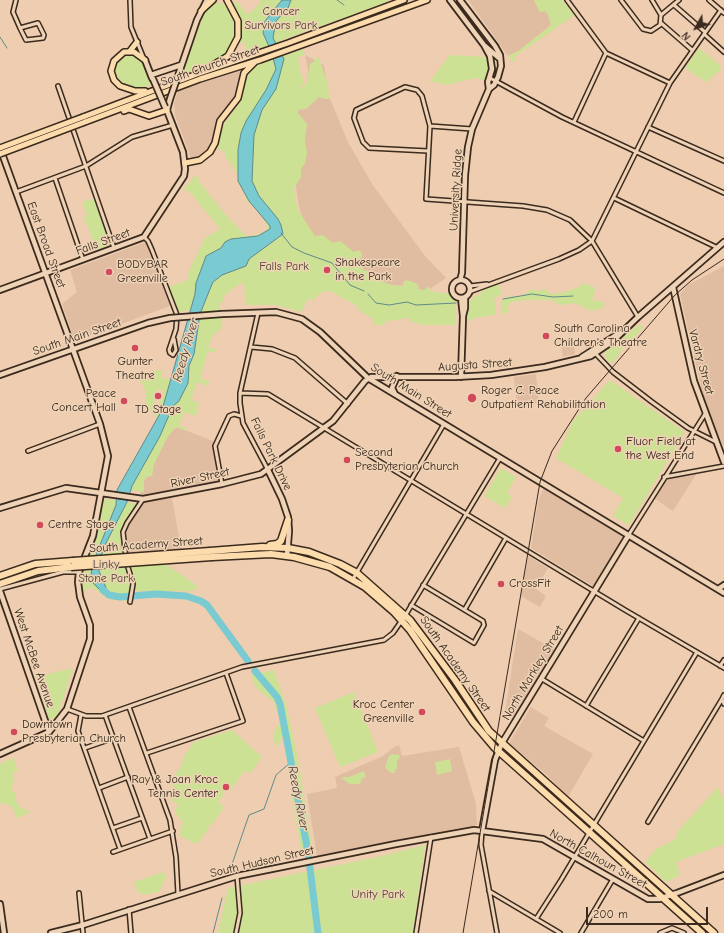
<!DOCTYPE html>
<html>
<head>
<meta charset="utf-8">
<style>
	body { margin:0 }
	#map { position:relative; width:724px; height:933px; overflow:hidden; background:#eecdb0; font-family:"Comic Neue",sans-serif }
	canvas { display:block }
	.north { position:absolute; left:676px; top:8px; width:40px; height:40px; -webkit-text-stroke:3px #efd3b6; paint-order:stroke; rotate:230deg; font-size:11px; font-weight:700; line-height:16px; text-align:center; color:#3b2a1e }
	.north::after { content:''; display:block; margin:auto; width:14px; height:18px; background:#3b2a1e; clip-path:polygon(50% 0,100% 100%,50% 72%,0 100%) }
	.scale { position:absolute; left:586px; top:907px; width:122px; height:18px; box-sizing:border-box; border:2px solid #3b2a1e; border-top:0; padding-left:5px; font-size:12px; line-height:14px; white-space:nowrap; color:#3b2a1e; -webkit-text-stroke:3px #efd3b6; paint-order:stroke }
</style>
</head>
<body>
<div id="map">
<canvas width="724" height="933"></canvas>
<div class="north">N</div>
<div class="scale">200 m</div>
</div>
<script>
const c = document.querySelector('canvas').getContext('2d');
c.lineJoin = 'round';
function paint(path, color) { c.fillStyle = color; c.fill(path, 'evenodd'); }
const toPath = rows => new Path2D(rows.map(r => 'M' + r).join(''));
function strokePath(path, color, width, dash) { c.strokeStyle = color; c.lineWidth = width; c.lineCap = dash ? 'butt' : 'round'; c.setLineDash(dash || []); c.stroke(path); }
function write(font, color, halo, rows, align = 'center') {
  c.font = font + ' "Comic Neue",sans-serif'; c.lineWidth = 3; c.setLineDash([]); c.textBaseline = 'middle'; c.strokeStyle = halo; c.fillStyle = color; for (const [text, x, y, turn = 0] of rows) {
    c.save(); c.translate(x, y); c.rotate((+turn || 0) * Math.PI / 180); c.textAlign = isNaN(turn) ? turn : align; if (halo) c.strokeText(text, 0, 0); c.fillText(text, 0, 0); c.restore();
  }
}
const built = toPath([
	[468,0,534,0,540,12,545,11,548,14,551,25,520,50,508,56],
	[305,55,324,65,328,94,348,142,372,184,425,256,446,278,427,291,404,286,391,285,376,279,355,264,321,245,305,225,299,207,291,150,293,126,302,95,308,83,308,69],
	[243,68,244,71,235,99,220,118,209,148,199,158,191,158,175,115,174,103,178,91],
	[146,242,170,306,75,341,62,304,77,292,70,270],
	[724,266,724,447,705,404,680,294,688,285],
	[573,338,575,354,563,357,560,340],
	[536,374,539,403,517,406,514,377],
	[177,427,213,441,217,448,224,480,170,494,173,503,182,555,123,559,120,548,122,530,140,498,143,483,168,434],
	[697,473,673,511,654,498,666,479],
	[544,487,623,537,593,586,531,548,538,502],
	[528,556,548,568,536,589,546,596,540,607,521,596],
	[518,629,555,650,514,717,505,712],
	[531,707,549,718,544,726,593,754,568,797,547,775,509,743],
	[399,745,402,756,459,747,476,804,477,825,317,856,307,794,337,788,335,777,383,756,394,747]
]);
const green = toPath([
	[259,0,387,0,388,2,282,40,287,54,275,59,303,49,305,55,298,57,301,75,304,80,301,90,307,82,310,64,320,56,320,61,328,84,329,99,325,99,319,97,306,109,298,110,298,113,307,124,305,139,307,153,305,163,301,169,301,177,295,187,294,187,295,199,298,210,315,236,323,235,333,243,340,241,354,252,359,250,362,254,362,257,355,262,355,264,363,268,364,271,367,270,376,279,391,285,403,286,403,282,407,280,416,283,419,286,418,289,424,290,427,287,430,288,430,291,449,294,456,300,456,325,419,325,416,322,410,322,410,318,407,318,391,321,387,320,384,325,375,325,373,324,373,319,360,311,356,305,330,291,320,293,313,300,308,299,301,312,276,305,246,305,244,283,239,284,223,297,224,302,219,303,222,328,213,335,208,347,216,349,215,353,208,351,201,376,201,379,209,381,208,386,197,382,192,398,194,402,199,402,197,412,195,416,185,412,179,425,187,429,186,431,176,427,167,438,154,464,152,476,147,477,144,480,144,492,118,488,156,422,157,418,154,416,163,394,163,391,160,389,156,391,154,396,156,403,155,411,149,413,146,407,145,390,140,379,142,375,157,370,163,371,161,377,170,380,186,331,186,325,188,325,192,310,177,312,167,288,187,280,189,276,188,273,205,238,220,229,189,191,183,190,196,174,198,180,224,213,246,236,257,235,267,230,266,222,256,209,246,200,244,192,238,183,237,174,230,162,225,158,226,154,217,147,224,124,239,104,246,80,246,49,245,43,239,43,241,21,232,3,236,1,238,3,248,15,261,2],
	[534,0,562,0,575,15,514,57,516,60,512,62,508,56,520,50,551,25,548,14,545,11,540,12],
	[218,2,227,6,234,20,236,32,232,45,225,56,214,63,182,75,203,16,210,5],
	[699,48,721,66,719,71,706,82,685,68],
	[134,55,141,60,151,85,140,88,134,87,124,84,118,78,115,71,117,64,124,57],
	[450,55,487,57,492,65,487,81,475,78,447,85,430,81],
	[92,199,95,199,112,245,101,250,96,249,84,217,87,216,82,202],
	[584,283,595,288,594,297,591,300,601,301,605,304,602,308,591,311,575,303,560,305,551,300,528,300,511,302,507,307,509,312,501,314,501,301,506,297,522,296,532,289,537,291,545,289,551,294,561,293,579,287],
	[495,284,498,285,501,291,501,294,494,299,496,313,493,315,475,318,467,322,467,303,477,295,481,294,484,288],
	[640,324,643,328,623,348,612,364,605,357,605,352],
	[610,380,685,432,629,525,613,516,623,498,556,458,573,421],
	[501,468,516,477,507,492,512,497,505,508,484,496],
	[109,499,137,504,122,530,120,547,131,590,128,601,109,599,91,587,83,592,82,579,96,535,102,504,104,500],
	[163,564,170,567,199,587,191,591,136,591,130,566],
	[73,668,58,714,50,723,36,677],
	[274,670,287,708,299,764,313,853,302,855,292,798,289,756,283,737,276,747,274,740,274,732,281,721,273,701,256,688,251,675],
	[354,692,378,752,340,767,315,708],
	[232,730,262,757,251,772,249,773,244,771,231,790,226,791,218,802,223,806,223,809,212,824,208,826,209,828,198,843,195,844,179,835,183,823,176,814,175,809,179,805,171,800,178,791,172,785,172,779,182,765,183,758,194,742],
	[392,754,399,755,400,757,397,761,397,769,394,771,395,773,391,773,385,767,389,756],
	[13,757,18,771,14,771,12,792,15,792,16,801,20,807,31,812,16,818,12,806,0,803,0,764],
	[450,759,452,771,437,775,435,762],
	[364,771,366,777,362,778,360,784,350,784,342,779,344,777,349,777],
	[718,787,724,802,724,844,676,862,680,875,666,882,645,862,656,849,676,839,677,832],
	[425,845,413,933,218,933,228,888,382,856],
	[163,872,166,877,159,892,143,895,136,890,134,882]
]);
const water = toPath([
	[282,0,291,0,288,8,276,21,273,38,284,59,276,89,262,110,254,135,252,181,259,196,278,219,281,225,283,234,249,259,246,266,222,275,213,282,210,289,200,314,194,354,189,366,188,383,179,401,173,406,160,436,132,486,127,502,106,543,99,561,99,571,109,595,104,594,93,583,91,576,92,565,116,505,117,490,122,481,162,410,195,294,196,283,205,259,206,256,221,248,225,242,231,239,258,236,270,229,270,226,249,201,238,181,238,150,241,133,246,121,266,90,276,69,271,51,263,33,265,21,282,0]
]);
const stream = toPath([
	[337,0,344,5],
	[0,37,7,48],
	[281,233,292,247,304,253,332,263,350,285,364,291],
	[368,294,376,303,389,305,407,302,416,305,456,303],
	[503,299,532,294,553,297,573,296],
	[230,870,249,815,264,809,276,775,291,762],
	[213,933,222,898]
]);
const river = toPath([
	[103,590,109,595,120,597,156,594,186,596,201,601,207,605,248,661],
	[255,671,277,697,280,704,308,852,318,933]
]);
const street = toPath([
	[16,0,13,12,20,28,26,40,43,38,44,35,38,23,20,28],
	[130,0,131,27,144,59],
	[567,0,606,53,670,83],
	[621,0,640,25,643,29,651,31,660,25,661,15,679,0],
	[652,0,661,15],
	[709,0,724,13],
	[674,5,705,32],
	[661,23,692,50],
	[704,34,724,52],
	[490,78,562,117,724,193],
	[58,86,114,248],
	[574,122,606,53],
	[430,126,472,129],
	[648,127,724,161],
	[428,151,369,148,363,142,354,118,356,110,405,87,417,90,422,96,430,126,426,199,523,206,547,210,570,220,592,241,638,317],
	[55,178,83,260],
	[16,192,86,166,132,137,173,125],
	[614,198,718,248],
	[144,237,148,241,152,250,177,315,176,329,169,350,170,353,173,355,176,350,174,339],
	[470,286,487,284],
	[469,292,559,259,579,250,592,241,670,83,721,10],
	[258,313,240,393,240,403,243,423,268,470],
	[251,347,272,349,295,358,348,404],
	[595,353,613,372,652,402,688,428,716,442],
	[240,393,268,394,625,610,724,668],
	[28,451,100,424],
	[664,477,724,466],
	[222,484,215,446,229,416,234,414,241,416],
	[628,536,705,414],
	[126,558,123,532,127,523,143,499],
	[127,564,133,584,130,602],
	[353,579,444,424],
	[0,589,63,572,79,572],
	[411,605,474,643,484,625,483,621,423,585],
	[465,609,506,538],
	[405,616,500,458],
	[720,666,724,660],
	[542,679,644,741],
	[724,695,722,699,724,704],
	[586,706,639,618],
	[129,707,170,820,176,857,178,894],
	[67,709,86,716,102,716,242,667,384,640,393,633,402,620],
	[81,715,78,731,120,849],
	[105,715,150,839],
	[85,748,114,738],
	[147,753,243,721,226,673],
	[99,788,128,777],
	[648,822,722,699],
	[113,828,142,818],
	[482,831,481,845,497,933],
	[113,852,173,831],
	[489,891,560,933],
	[79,893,83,933],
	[129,909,131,933],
	[536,919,561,880,697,652],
	[236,933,240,913,237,876],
	[416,933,431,837],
	[581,933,613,879],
	[660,933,672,928,684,933]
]);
const secondary = toPath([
	[450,0,484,45,490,56,492,69,488,82,489,89],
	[485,46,499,58],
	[145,60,152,78],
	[180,70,197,20,207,0],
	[151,75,181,65],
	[167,110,170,99],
	[0,148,100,424,108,456,93,536,79,572,78,582,80,597,90,625,90,639,67,709,49,732,0,754],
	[460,280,462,273,465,175,468,147,472,129,489,89,494,85,498,77,501,66,500,55,495,46,460,0],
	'452 289a9 9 0 1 1 18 0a9 9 0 1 1-18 0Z',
	[673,287,694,381,724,462],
	[0,290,144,237,184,176,185,169,183,152,166,108],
	[461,298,463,316],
	[222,314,276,312,302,319,320,332,368,378,724,593],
	[582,357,618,334],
	[0,375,148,323,170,318],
	[461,377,463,316,465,308,465,297],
	[395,394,392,388,397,376],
	[268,470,282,499,288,517,289,531,287,556],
	[0,508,66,488,143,499,222,484,261,474,333,421,365,381,371,377,455,377,491,375,545,367,591,356,613,341,638,317,724,242],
	[718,589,724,585],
	[0,591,49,732],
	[482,831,495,760,502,743,628,536],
	[0,904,4,933],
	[51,933,83,925,237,876,396,844,474,830,543,839,648,899,659,899,677,893,724,875]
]);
const primary = toPath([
	[201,11,213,0],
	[130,51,137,42],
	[145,60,134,52,124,52,114,61,111,71,114,80,120,86,135,91,145,91],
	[210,67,228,56,238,37,238,21,227,0],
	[124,111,129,109,149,116,167,110],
	[83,117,197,74,288,43,404,0],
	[85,122,200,79,260,60,427,0],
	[185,163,200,160,210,152,215,143,220,121,238,98,244,73,254,63]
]);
const highway = toPath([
	[270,545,277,544,281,541,288,520],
	[210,551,262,547,288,548,309,552,340,564,357,573,410,620,455,680,489,731,714,933],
	[212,557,271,554,294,557,330,567,365,587,394,612,410,630,473,722,495,748,702,933],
	[0,576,35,564,73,561],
	[0,584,38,571,71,567]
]);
const rail = toPath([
	[463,933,540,482,552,451,586,398,675,295,692,280,724,259]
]);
const secondaryBridge = toPath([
	[153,79,165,107],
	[170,99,180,70],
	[170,318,222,314]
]);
const primaryBridge = toPath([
	[0,148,83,117],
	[0,154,85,122]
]);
const highwayBridge = toPath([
	[73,561,210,551],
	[71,567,212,557]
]);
const markers = [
	[327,270,4,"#d1495b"],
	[109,272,4,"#d1495b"],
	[546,336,4,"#d1495b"],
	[135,348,4,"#d1495b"],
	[158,396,4,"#d1495b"],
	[472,398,5,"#d1495b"],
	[124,401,4,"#d1495b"],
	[618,449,4,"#d1495b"],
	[347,460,4,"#d1495b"],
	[40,525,4,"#d1495b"],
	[501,584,4,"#d1495b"],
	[422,712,4,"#d1495b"],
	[14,732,4,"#d1495b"],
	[226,787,4,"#d1495b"]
];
const parkNames = [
	["Cancer",281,12],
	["Survivors Park",281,26],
	["Falls Park",284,267],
	["Linky",106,565],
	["Stone Park",106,579],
	["Unity Park",378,895]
];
const streetNames = [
	["South Church Street",210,66,-19],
	["University Ridge",456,190,-87],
	["Falls Street",103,242,-20],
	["East Broad Street",46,245,70],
	["South Main Street",77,337,-19],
	["Vardry Street",701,362,75],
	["Augusta Street",475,365,-4],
	["South Main Street",411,391,32],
	["Falls Park Drive",271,454,64],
	["River Street",200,478,-12],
	["South Academy Street",146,545,-4],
	["West McBee Avenue",34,658,71],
	["South Academy Street",455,664,55],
	["North Markley Street",533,673,-59],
	["North Calhoun Street",598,859,29],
	["South Hudson Street",262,862,-13]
];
const poiNames = [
	["Shakespeare",335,263],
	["in the Park",335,277],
	["BODYBAR",117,265],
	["Greenville",117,279],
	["South Carolina",554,329],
	["Children's Theatre",554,343],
	["Gunter",135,362,"center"],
	["Theatre",135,376,"center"],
	["Roger C. Peace",481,391],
	["Outpatient Rehabilitation",481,405],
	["Peace",116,394,"right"],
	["Concert Hall",116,408,"right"],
	["TD Stage",158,410,"center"],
	["Fluor Field at",626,442],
	["the West End",626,456],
	["Second",355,453],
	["Presbyterian Church",355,467],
	["Centre Stage",48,525],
	["CrossFit",509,584],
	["Kroc Center",414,705,"right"],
	["Greenville",414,719,"right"],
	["Downtown",22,725],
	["Presbyterian Church",22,739],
	["Ray & Joan Kroc",218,780,"right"],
	["Tennis Center",218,794,"right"]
];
const waterNames = [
	["Reedy River",186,350,-74],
	["Reedy River",298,798,79]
];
paint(built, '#e0bca1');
paint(green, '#cde195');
paint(water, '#79cad1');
strokePath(water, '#608a89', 1);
strokePath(stream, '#608a89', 1);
strokePath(river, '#79cad1', 7);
strokePath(street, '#3b2a1e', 6);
strokePath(secondary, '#3b2a1e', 8);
strokePath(primary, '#3b2a1e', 8);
strokePath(highway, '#3b2a1e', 9);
strokePath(street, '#efd3b6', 3);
strokePath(secondary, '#efd3b6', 4.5);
strokePath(primary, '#fcdcac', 5);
strokePath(highway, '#fcdcac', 6);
strokePath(rail, '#3b2a1e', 1);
strokePath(secondaryBridge, '#3b2a1e', 8, []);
strokePath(primaryBridge, '#3b2a1e', 8, []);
strokePath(highwayBridge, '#3b2a1e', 9, []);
strokePath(secondaryBridge, '#efd3b6', 4.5);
strokePath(primaryBridge, '#fcdcac', 5);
strokePath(highwayBridge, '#fcdcac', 6);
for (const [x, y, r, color] of markers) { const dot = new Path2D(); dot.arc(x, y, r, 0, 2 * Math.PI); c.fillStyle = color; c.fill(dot); strokePath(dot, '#efd3b6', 1.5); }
write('12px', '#514530', '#efd3b6', parkNames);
write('12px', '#3b2a1e', '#efd3b6', streetNames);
write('12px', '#3b2a1e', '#efd3b6', poiNames, 'left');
write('italic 13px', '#444239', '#efd3b6', waterNames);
</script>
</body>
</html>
